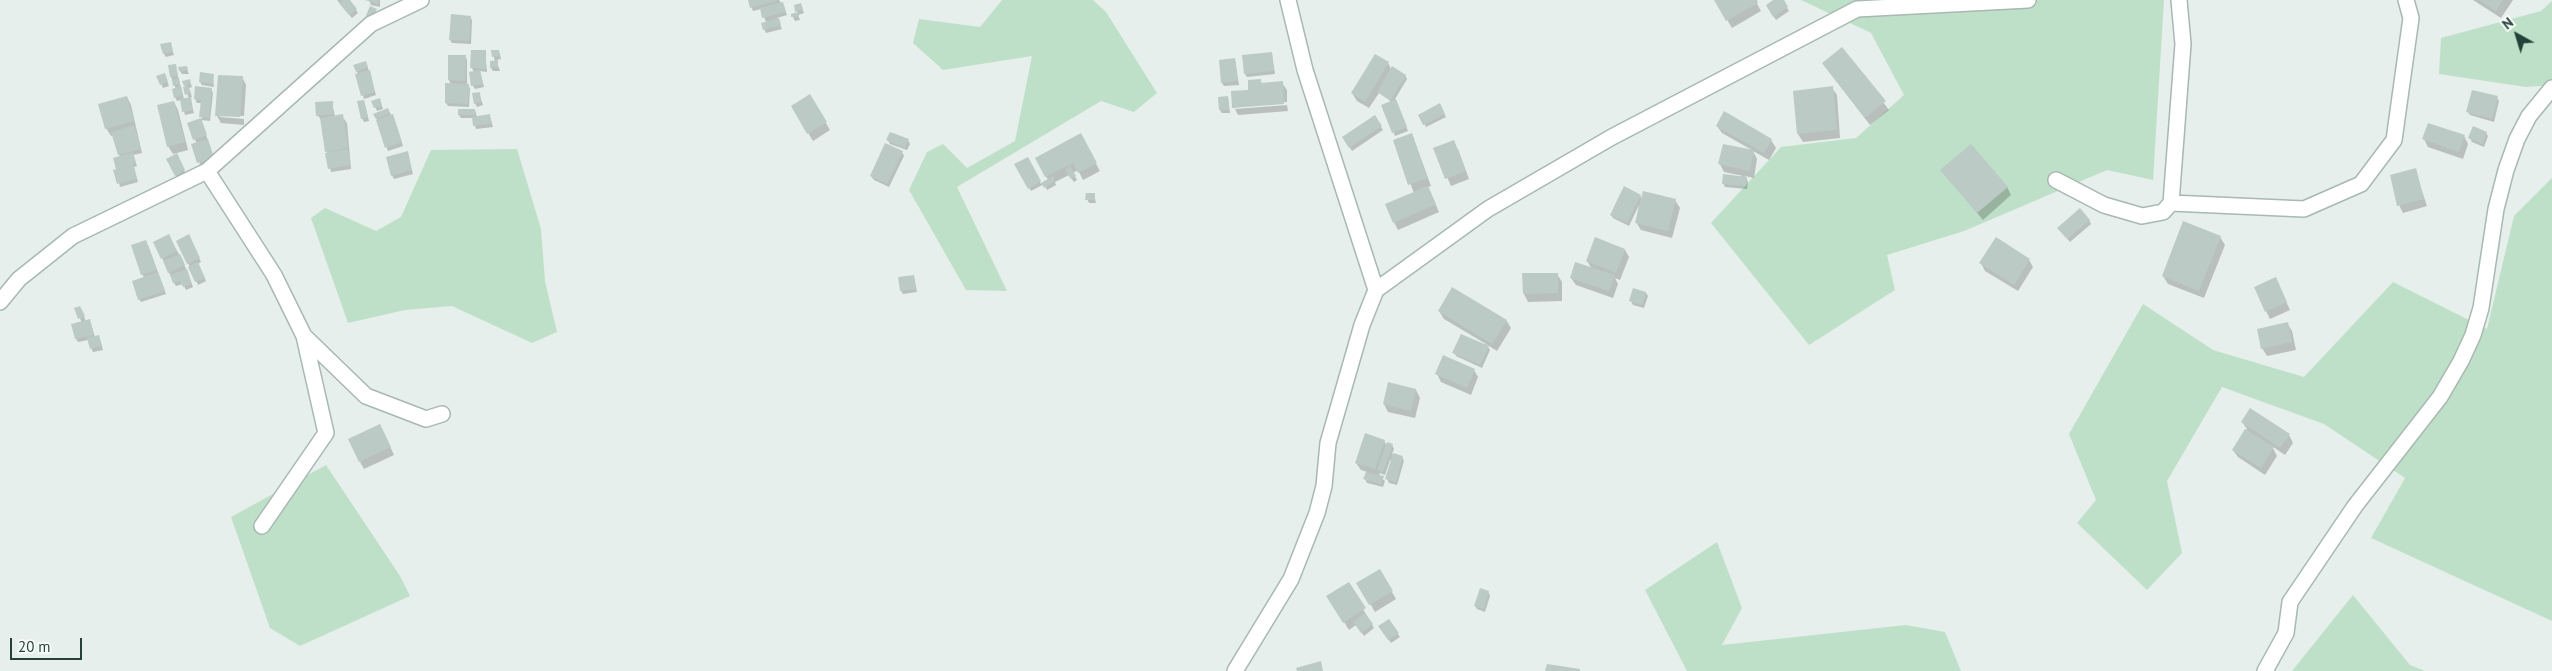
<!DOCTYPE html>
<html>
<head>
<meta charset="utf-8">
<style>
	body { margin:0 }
	#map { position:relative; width:2552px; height:671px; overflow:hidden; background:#e6efeb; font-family:"PT Sans",sans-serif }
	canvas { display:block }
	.north { position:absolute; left:2492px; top:10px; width:50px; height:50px; -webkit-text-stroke:4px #f7fbf9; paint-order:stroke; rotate:321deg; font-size:14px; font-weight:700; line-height:20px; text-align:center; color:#24423a }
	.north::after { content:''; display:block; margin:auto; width:18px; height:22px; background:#24423a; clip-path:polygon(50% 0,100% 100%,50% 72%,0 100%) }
	.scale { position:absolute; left:10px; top:638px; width:72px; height:22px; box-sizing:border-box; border:2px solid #24423a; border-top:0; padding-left:6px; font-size:15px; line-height:18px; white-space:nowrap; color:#24423a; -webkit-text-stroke:4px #f7fbf9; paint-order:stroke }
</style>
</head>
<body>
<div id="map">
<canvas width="2552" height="671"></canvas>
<div class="north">N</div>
<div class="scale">20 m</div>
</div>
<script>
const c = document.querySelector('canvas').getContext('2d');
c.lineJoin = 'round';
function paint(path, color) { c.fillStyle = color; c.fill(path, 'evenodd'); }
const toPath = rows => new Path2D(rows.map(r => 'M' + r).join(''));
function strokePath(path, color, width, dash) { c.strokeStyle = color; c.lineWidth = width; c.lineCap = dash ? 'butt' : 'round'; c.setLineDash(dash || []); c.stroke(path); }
const green = toPath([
	[1002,0,1093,0,1106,12,1157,93,1134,112,1101,101,957,187,1007,291,966,290,909,190,927,152,943,144,967,168,1015,141,1032,56,943,70,913,43,919,19,980,27],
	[1801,0,2164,0,2153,180,2107,170,1964,231,1887,255,1895,290,1809,345,1711,223,1781,147,1856,138,1904,95,1871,33],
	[2552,1,2552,85,2526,87,2439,74,2441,38,2541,11],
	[517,149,541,229,545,281,557,332,532,343,452,306,405,310,348,323,311,218,325,208,376,231,401,217,431,150],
	[2552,178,2552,621,2371,538,2405,478,2324,424,2222,387,2167,481,2182,553,2147,590,2077,523,2096,500,2069,434,2143,304,2213,350,2304,377,2393,282,2487,329,2514,216],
	[326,465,400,576,410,596,300,646,270,628,231,517],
	[1717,542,1742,608,1722,645,1906,625,1945,632,1961,671,1687,671,1645,590],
	[2353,595,2410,665,2425,671,2292,671]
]);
const shadow = toPath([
	[337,0,349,0,358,13,352,18],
	[369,0,380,0,380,7,371,5],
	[749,0,779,0,784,7,787,15,777,18,782,29,766,33,762,24,766,22,761,9,753,11],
	[1755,0,1761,11,1732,28,1716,1],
	[1776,0,1782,0,1789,11,1776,20,1767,6],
	[2473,0,2513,0,2501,18],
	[802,8,804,13,798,15,800,20,795,21,792,15,798,14,797,11],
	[470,17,472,20,471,44,452,43,450,40],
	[170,43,174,55,166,57,164,54],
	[1842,48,1889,110,1870,125,1823,64],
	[485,51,487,72,480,71,484,87,475,89,473,86,474,72,472,68],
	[492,51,498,51,500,54,501,59,496,60,500,71,493,71,491,68,491,62,495,61],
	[1272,54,1275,74,1247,77,1245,74],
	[465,56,467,60,467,85,470,88,469,107,448,106,446,103,451,85,449,80],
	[1235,59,1239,85,1224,86,1222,83],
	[366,62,376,95,364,99,357,71],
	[1388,63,1391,69,1405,75,1407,79,1395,99,1408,131,1395,136,1383,106,1392,102,1379,93,1369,108,1357,101,1352,93],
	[175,65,184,99,189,99,185,86,189,81,191,84,192,87,189,88,192,97,189,98,194,113,185,115,181,100,177,101,175,97,176,89,171,77],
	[186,68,189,74,182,74,180,71],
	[213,76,214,87,202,85,200,82],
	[158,77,166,78,169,86,163,88],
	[242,77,246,85,244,116,220,115,220,117,244,119,244,125,221,123,217,116],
	[1260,80,1262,84,1282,83,1287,90,1287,102,1235,106,1235,109,1287,105,1288,111,1238,115,1234,107],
	[1832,88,1837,95,1840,138,1803,142,1798,134,1794,92],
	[211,89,213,93,210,121,201,120,215,161,200,166,197,144,188,124,202,119,202,103,197,103,195,99],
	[479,93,483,105,477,107,475,103],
	[810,96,830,130,813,141,792,106],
	[127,97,131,105,142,153,133,155,137,166,134,167,138,182,120,187,114,159,120,157,113,135,111,136,106,128],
	[1228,97,1230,113,1222,113,1220,110],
	[2497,98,2499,101,2494,122,2470,115,2468,112],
	[364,101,369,121,364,122,362,118],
	[174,102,178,110,188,150,173,154,168,146],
	[332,102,335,117,342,116,347,123,351,169,331,172,321,119,317,115],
	[373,102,381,103,383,109,377,111],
	[1439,105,1446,117,1426,127,1420,115],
	[388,110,394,119,403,146,388,151,375,115],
	[475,110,477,117,490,116,493,127,476,129,473,118,461,118,459,115],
	[1375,117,1383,130,1352,151,1343,137],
	[1717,126,1771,140,1776,148,1769,160,1753,151,1757,159,1754,178,1745,176,1748,182,1747,189,1725,187,1723,183,1743,176,1724,172,1720,164,1752,150,1722,133],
	[2486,133,2488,136,2484,147,2472,142,2470,138],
	[1080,135,1100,171,1083,180,1078,170,1073,173,1077,180,1074,182,1069,175,1055,182,1056,185,1047,190,1044,184,1031,191,1016,164,1027,158,1041,184,1048,180,1037,159],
	[1412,135,1431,186,1428,187,1439,212,1398,230,1394,222,1414,193,1394,141],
	[2464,136,2468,144,2463,159,2428,147,2424,139],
	[888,140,908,140,910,144,907,150,890,144],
	[1435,149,1458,149,1469,179,1451,186],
	[902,152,904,156,889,187,874,180,871,176],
	[407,153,413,174,394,179,392,175],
	[176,155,186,174,178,179,167,159],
	[2415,170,2427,206,2403,213,2399,205],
	[1942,171,2007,187,2011,195,1983,220],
	[1094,194,1096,203,1089,203,1087,199],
	[1640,196,1642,199,1675,200,1680,208,1672,238,1641,230,1636,222,1639,205,1629,226,1613,218,1611,215],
	[2089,220,2091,224,2070,242,2061,231],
	[168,236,182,259,193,287,186,290,183,284,176,286,174,283,155,243],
	[2220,237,2225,245,2204,298,2168,284,2163,276],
	[190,239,201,262,198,264,206,281,198,285,178,241],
	[148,245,166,294,141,302,139,299,144,278,132,246],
	[1625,250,1629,257,1620,280,1615,278,1618,284,1613,298,1576,285,1571,278,1592,269,1587,261],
	[2029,260,2033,267,2018,291,1985,271,1981,263],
	[1524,274,1557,274,1562,282,1562,301,1528,302,1524,294],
	[914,276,917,292,903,294,901,291],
	[2279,286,2290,310,2270,319,2266,311],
	[1646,293,1648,296,1644,308,1633,305,1631,301],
	[82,311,86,322,91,324,95,337,100,340,103,350,93,352,88,340,78,342,76,339,73,325,82,323,80,318],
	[1439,311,1506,320,1511,328,1497,351,1486,344,1490,350,1482,368,1456,356,1454,352,1486,344,1444,319],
	[2287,323,2292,331,2296,350,2267,356,2262,348],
	[1474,370,1478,377,1471,395,1441,382,1437,374],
	[1389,384,1416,390,1420,398,1415,418,1388,412,1384,404],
	[2242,422,2289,435,2293,443,2285,455,2272,446,2277,456,2265,475,2238,457,2233,450,2247,429],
	[384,433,394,455,364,469,360,462],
	[1384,441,1387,446,1392,445,1394,449,1392,454,1402,457,1404,461,1397,485,1389,483,1387,479,1392,461,1390,460,1385,475,1380,473,1379,476,1385,481,1383,487,1367,483,1365,479,1367,472,1361,470,1356,463],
	[1380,571,1396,599,1375,612,1358,583],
	[1348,583,1374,628,1364,636,1356,625,1349,630,1328,596],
	[1488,592,1490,596,1485,612,1477,609,1475,606],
	[1388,620,1400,637,1391,643,1382,630]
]);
const building = toPath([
	[343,0,350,0,357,9,349,15,339,3],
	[365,0,379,0,378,4],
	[748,0,776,0,776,1,750,8],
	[1714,0,1757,0,1758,3,1726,21],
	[1773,0,1784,0,1788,7,1773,17,1766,5],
	[2479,0,2503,0,2496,11],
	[783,2,786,12,762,18,760,8],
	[801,3,803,9,795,12,794,5],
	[370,6,377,9,372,21,365,18],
	[798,12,799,16,791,17,791,14],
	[451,14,471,16,469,41,449,40],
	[779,18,781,25,763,30,761,23],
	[171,42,173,51,163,54,160,44],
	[1842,47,1886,101,1865,118,1822,63],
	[471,50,486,50,486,69,470,68],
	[491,50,499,50,500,56,492,57],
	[1272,52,1274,71,1244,74,1242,55],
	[1375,54,1389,62,1365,102,1351,93],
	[448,55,466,55,465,81,448,80],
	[1235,58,1238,81,1221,83,1219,60],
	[498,60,498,67,490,68,490,61],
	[366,61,368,67,356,72,353,65],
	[176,64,178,76,170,77,168,65],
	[187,66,188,71,179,71,178,67],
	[1392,66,1406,75,1391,100,1377,92],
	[370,70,375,92,361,96,355,74],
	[480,70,483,84,471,86,469,72],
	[200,72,214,74,213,84,199,82],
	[165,73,168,82,160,85,156,76],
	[218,75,243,76,240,117,215,116],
	[179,78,180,84,173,86,172,80],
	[190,79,191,84,184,86,182,81],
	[1261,79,1261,83,1283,81,1284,104,1232,108,1231,91,1248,90,1248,80],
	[445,83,469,84,468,104,445,103],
	[181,86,183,95,174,98,172,89],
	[188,86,191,93,185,95,183,87],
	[195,86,212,88,209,118,199,117,201,100,194,99],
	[1833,86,1837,130,1797,134,1793,91],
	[2472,90,2498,96,2492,119,2466,112],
	[480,92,481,102,474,104,472,93],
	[810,94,827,122,807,134,791,106],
	[127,96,134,121,105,129,98,104],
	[1228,96,1229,110,1219,110,1218,97],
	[191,97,193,110,182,112,180,99],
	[380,98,382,106,374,108,371,101],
	[1396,99,1407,127,1392,133,1381,105],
	[364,100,368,117,361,119,357,101],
	[174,101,185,142,167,147,157,105],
	[333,101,333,114,316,116,315,102],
	[1440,103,1445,114,1423,125,1418,115],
	[388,108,390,113,376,119,373,114],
	[458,109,475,109,475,115,458,115],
	[1724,111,1772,139,1764,153,1716,126],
	[343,114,348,148,325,152,320,118],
	[393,114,402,142,385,148,376,120],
	[490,114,491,124,473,126,472,117],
	[1375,115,1382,126,1349,148,1342,137],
	[201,118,207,135,193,140,187,123],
	[2428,123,2465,135,2459,152,2422,139],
	[134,125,141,149,118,155,111,132],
	[2473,126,2487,132,2482,144,2468,138],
	[890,132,909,139,905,148,886,140],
	[1081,133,1097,163,1078,173,1073,163,1045,177,1035,158],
	[1412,133,1428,178,1408,185,1393,140],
	[208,139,214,158,197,163,191,144],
	[1454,140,1466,171,1445,179,1433,148],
	[885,143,903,151,887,184,870,176],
	[1723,144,1754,150,1750,171,1718,164],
	[1971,144,2008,187,1977,213,1940,170],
	[348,149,350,165,328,169,325,153],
	[408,151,412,170,391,176,386,157],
	[133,152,136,163,133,164,137,179,117,184,113,170,124,167,116,169,113,158],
	[177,153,185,170,175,176,166,159],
	[1028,157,1041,181,1028,189,1014,164],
	[1070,166,1076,176,1071,179,1065,170],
	[2416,168,2424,199,2397,206,2390,175],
	[1723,174,1747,177,1746,186,1722,184],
	[1053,176,1055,181,1044,188,1041,183],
	[1428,186,1436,204,1393,223,1385,204],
	[1624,186,1641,195,1627,223,1610,215],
	[1643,191,1676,199,1668,231,1635,223],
	[1086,193,1095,193,1095,200,1085,200],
	[2080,208,2090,220,2067,239,2057,228],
	[2183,221,2221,236,2199,291,2162,276],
	[169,234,177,251,161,259,153,242],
	[189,234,200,258,187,264,176,241],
	[1595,237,1625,249,1616,273,1586,261],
	[1996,237,2030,259,2014,285,1979,263],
	[146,240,157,270,141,275,131,245],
	[180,254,185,265,168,273,163,261],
	[198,262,205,278,195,282,188,267],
	[1575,262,1615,275,1609,291,1570,278],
	[187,269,192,284,183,287,180,281,173,283,170,275],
	[158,272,165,291,138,300,132,281],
	[1522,273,1558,273,1558,293,1523,294],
	[914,275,916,289,900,291,898,277],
	[2276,277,2287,302,2265,312,2254,287],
	[1452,287,1507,320,1492,344,1438,311],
	[1633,288,1646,292,1642,305,1629,301],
	[80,306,85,316,78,319,74,308],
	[90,319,94,335,75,339,71,324],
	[2288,322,2292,342,2261,349,2257,329],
	[1461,334,1489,346,1480,365,1452,353],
	[99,335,102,346,90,349,87,338],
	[1443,355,1475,369,1467,388,1435,374],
	[1388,382,1416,389,1411,411,1383,404],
	[2250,408,2290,434,2280,448,2241,422],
	[380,424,391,447,359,462,348,439],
	[2245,429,2274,447,2261,468,2232,450],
	[1365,433,1385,440,1375,469,1355,463],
	[1387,442,1393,444,1383,472,1377,470],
	[1393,453,1403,456,1396,482,1385,479],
	[1366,472,1384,476,1381,484,1363,479],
	[1380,569,1393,591,1369,605,1356,583],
	[1349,582,1366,608,1343,623,1326,596],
	[1480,588,1489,591,1484,609,1474,606],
	[1365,613,1373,624,1361,633,1353,622],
	[1389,619,1399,633,1388,640,1378,626],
	[1321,661,1323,671,1297,671,1296,668],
	[1547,664,1580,669,1580,671,1545,671]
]);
const minor = toPath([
	[1288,0,1305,70,1376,290],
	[207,171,274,275,304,336,326,433,262,526],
	[2056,180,2104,205,2142,216,2163,212,2171,203,2183,44,2179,0],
	[2171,203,2304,209,2361,184,2394,140,2411,18,2406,0],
	[0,302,19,279,73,236,207,171,371,24,421,0],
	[304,336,366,396,426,419,442,414],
	[1235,671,1291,579,1317,513,1324,486,1328,443,1362,325,1376,290,1488,209,1612,137,1857,9,2028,0],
	[2265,671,2286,633,2290,602,2355,506,2440,397,2461,361,2473,335,2481,308,2496,209,2506,170,2517,139,2529,116,2552,88]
]);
paint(green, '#bfe0c8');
paint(shadow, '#0003');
paint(building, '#bbcac4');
strokePath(minor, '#a8b8b2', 18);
strokePath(minor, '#fff', 15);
</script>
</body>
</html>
